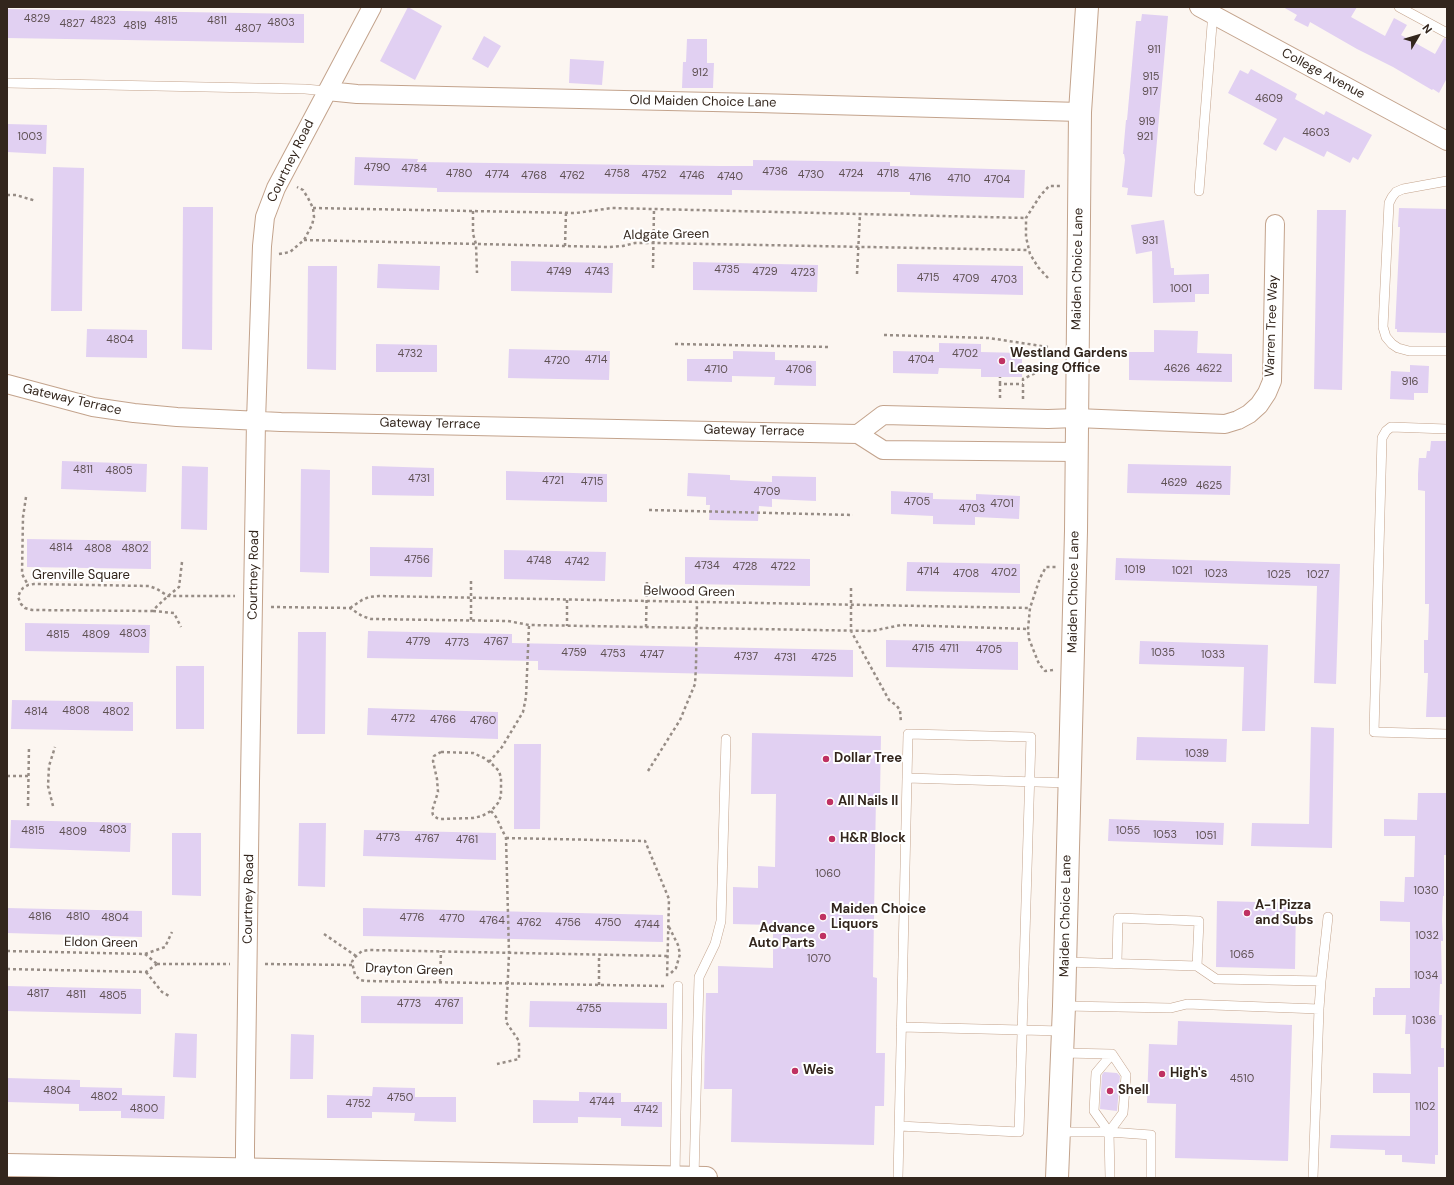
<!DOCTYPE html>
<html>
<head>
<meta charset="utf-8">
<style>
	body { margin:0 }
	#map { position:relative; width:1454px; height:1185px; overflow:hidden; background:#fcf6f1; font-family:"DM Sans",sans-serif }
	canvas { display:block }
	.frame { position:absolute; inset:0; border:8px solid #33261d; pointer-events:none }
	.north { position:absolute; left:1398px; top:16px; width:40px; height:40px; -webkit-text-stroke:3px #fff; paint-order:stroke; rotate:52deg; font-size:11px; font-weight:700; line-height:16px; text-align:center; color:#33261d }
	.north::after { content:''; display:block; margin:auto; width:14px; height:18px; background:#33261d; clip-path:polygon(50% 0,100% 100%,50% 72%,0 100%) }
</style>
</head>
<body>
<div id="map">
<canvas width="1454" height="1185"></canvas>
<div class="frame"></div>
<div class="north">N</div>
</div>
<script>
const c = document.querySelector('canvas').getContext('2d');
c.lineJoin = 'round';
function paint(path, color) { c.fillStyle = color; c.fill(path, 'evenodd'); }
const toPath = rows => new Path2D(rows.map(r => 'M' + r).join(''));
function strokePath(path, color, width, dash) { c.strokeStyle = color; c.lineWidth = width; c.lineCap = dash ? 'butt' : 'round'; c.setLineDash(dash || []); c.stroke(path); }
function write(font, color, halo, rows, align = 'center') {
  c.font = font + ' "DM Sans",sans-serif'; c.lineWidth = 4; c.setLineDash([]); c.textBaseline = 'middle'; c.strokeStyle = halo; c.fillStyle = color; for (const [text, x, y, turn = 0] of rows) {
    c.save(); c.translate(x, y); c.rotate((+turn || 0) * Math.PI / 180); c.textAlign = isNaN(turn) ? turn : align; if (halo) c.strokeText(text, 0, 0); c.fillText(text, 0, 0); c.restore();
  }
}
const building = toPath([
	[408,7,442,26,415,80,380,61],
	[1283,7,1357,7,1351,17,1385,36,1394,18,1407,25,1401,35,1435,54,1444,38,1447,39,1447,78,1439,93,1433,89,1432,90,1393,67,1357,49,1310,22,1308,27,1294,20,1297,15],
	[7,9,304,14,304,43,7,38],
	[1142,14,1168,16,1152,197,1127,195,1128,188,1122,187,1125,160,1124,154,1123,154,1126,120,1127,120,1136,21,1141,21],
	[484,36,501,46,488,68,472,59],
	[687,39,707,39,707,63,714,63,713,88,682,88,683,62,686,62],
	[570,59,604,61,602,85,569,83],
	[1251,69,1297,94,1295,99,1324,115,1326,111,1372,135,1358,160,1353,157,1350,163,1327,151,1324,157,1284,137,1276,151,1263,144,1277,119,1228,93,1240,70,1248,74],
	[7,124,47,125,46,154,7,152],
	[355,157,418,159,417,162,720,166,753,166,753,160,890,162,890,166,1025,170,1024,198,910,195,910,192,732,190,732,195,437,192,437,188,354,185],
	[53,167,84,168,82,311,51,311],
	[183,207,213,207,212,350,182,349],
	[1399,208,1447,209,1447,333,1397,332,1397,329,1395,329,1400,227,1398,227],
	[1317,210,1346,210,1342,390,1314,389],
	[1164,220,1171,268,1174,268,1174,275,1209,274,1209,294,1195,294,1195,302,1153,303,1152,251,1136,254,1131,225],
	[511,261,613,263,612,293,511,291],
	[693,262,818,265,817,292,693,290],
	[378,264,440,266,439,290,377,288],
	[897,264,1023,266,1023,295,897,292],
	[308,266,337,266,336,370,307,369],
	[87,329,147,330,147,358,86,357],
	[1154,330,1198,331,1197,353,1232,354,1232,382,1129,380,1129,352,1154,352],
	[939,343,981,344,981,352,1022,353,1022,377,981,377,981,369,939,368,938,374,893,373,893,351,939,352],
	[376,344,437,345,437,372,376,372],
	[509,349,610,351,609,380,508,378],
	[733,351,775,352,775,360,816,361,816,386,774,385,775,377,732,376,732,382,687,381,687,359,733,359],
	[1410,365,1429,366,1428,393,1414,393,1414,400,1390,399,1391,371,1410,372],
	[1431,441,1447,441,1447,717,1426,717,1428,673,1424,673,1424,640,1428,640,1429,604,1425,604,1425,491,1418,490,1418,474,1419,458,1426,458,1427,451,1430,451],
	[62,461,147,464,146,492,61,489],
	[1128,464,1231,466,1230,495,1127,493],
	[182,466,208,467,207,530,181,529],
	[372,466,434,468,434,496,372,495],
	[301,469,330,470,329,573,300,572],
	[506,471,607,474,607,502,506,500],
	[688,473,730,475,730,480,772,482,772,476,816,477,816,501,772,499,772,507,759,506,758,521,709,520,710,505,706,505,706,497,687,496],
	[891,491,933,493,933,499,976,500,976,494,1020,496,1019,519,975,517,975,525,933,524,933,516,891,514],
	[27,539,151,541,151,569,27,567],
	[370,547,433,548,432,577,370,576],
	[504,550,606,552,605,581,504,579],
	[685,557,810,559,810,586,685,584],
	[1116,558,1340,564,1336,684,1314,683,1317,586,1115,580],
	[907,562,1020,564,1020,593,906,591],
	[25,623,150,625,149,653,25,651],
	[368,631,512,634,512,643,853,650,853,677,538,670,538,661,367,658],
	[298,632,326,632,325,734,297,734],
	[886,640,1018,642,1018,670,886,667],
	[1140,641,1268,645,1265,731,1242,731,1244,667,1139,664],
	[176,666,204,666,204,729,176,729],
	[12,700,133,702,133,731,11,729],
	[368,708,498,712,498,739,367,735],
	[1311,727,1334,728,1332,848,1251,846,1252,823,1309,824],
	[752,733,881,736,880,796,876,796,873,977,877,978,876,1053,885,1053,884,1106,875,1106,874,1145,731,1142,732,1089,704,1089,706,993,718,993,718,966,773,968,773,925,733,924,733,887,758,888,758,866,775,867,776,794,751,794],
	[1137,737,1227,739,1226,762,1136,760],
	[514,744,541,744,540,829,514,829],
	[1418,793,1446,793,1446,805,1447,805,1447,855,1444,855,1444,896,1443,896,1442,920,1443,941,1441,941,1442,984,1440,984,1439,1015,1442,1015,1441,1048,1444,1048,1444,1067,1438,1067,1438,1155,1435,1155,1435,1164,1402,1162,1402,1155,1385,1155,1385,1150,1330,1148,1331,1135,1410,1136,1410,1093,1373,1093,1373,1073,1411,1074,1410,1034,1405,1034,1406,1015,1373,1015,1373,997,1375,997,1375,988,1410,988,1410,922,1380,921,1380,901,1404,902,1405,877,1414,877,1415,836,1384,836,1384,819,1417,820],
	[1109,819,1224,823,1223,845,1108,841],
	[11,820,131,823,130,852,10,848],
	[299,823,326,823,325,887,298,886],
	[364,830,496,833,496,860,363,856],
	[172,833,201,833,201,896,172,895],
	[1217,901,1296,903,1295,969,1216,967],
	[7,908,142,911,142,937,7,933],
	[363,908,663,915,663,942,363,936],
	[7,986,141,989,141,1014,7,1011],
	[361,996,463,997,463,1024,361,1023],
	[530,1001,667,1003,667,1029,529,1027],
	[1178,1021,1292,1025,1288,1161,1175,1158,1176,1104,1147,1103,1149,1044,1177,1045],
	[175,1033,197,1034,196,1078,173,1077],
	[291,1034,314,1035,313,1079,290,1079],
	[1104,1072,1117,1073,1120,1076,1117,1111,1100,1109,1102,1075],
	[7,1078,80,1080,80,1087,122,1088,122,1095,165,1096,164,1119,121,1118,121,1111,79,1111,79,1104,7,1102],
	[373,1087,415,1088,415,1097,456,1097,456,1122,414,1121,415,1113,372,1112,372,1118,327,1118,327,1095,372,1096],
	[579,1092,621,1093,621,1102,662,1102,662,1127,621,1126,621,1118,578,1117,578,1123,533,1123,533,1100,579,1101]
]);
const path = toPath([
	[7,195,16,195,36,201],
	[313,208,576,213,612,208,1026,218],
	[473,211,473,234,476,244,477,273],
	[304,240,609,247,623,246,635,243,654,243,1028,250],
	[565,246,566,212],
	[279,254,290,252,304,240,312,225,314,217,313,208,308,198,303,190,297,187],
	[653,268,654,209],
	[857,274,860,214],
	[1048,278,1038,267,1030,254,1026,237,1026,218,1040,196,1049,186,1060,186],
	[884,335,989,338,1048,347],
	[675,344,831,347],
	[1000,384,1000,377],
	[1000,398,1000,384,1023,384],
	[1023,399,1023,379,1048,367],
	[26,497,23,517,22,574,28,585],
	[649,510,853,515],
	[182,562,179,587,168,596,152,611,32,610,25,608,21,604,18,597,20,592,23,588,28,585,34,584,149,586,157,589,168,596,235,596],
	[851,588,851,631,889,700,896,705,900,710,901,723],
	[567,600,567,626],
	[271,607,350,608,362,616,371,619,508,621,529,625,872,631,901,625,1028,629],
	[350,608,362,600,369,597,379,596,1030,608],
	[153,611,174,613,181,627],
	[471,620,471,578],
	[646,627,647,579],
	[1053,670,1045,671,1039,664,1029,639,1028,629,1030,608,1040,578,1046,567,1056,567],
	[441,752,473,753,484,758,492,764,499,771,501,778,501,796,498,803,491,811,482,816,473,818,441,819,437,818,433,815,432,811,438,792,437,779,433,761,434,756,441,752],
	[489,762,502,747,523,712,526,697,529,625],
	[648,771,680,720,695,684,696,666,697,602],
	[7,776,29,776],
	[28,806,29,746],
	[53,806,48,786,49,766,55,747],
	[491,811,496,817,506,838,509,953,506,1022,519,1041,519,1059,497,1064],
	[506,838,645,841,669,899,667,978],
	[669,927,678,945,680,954,676,968,671,973],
	[324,934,356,956],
	[7,951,145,954,157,964],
	[145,954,165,947,172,932],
	[157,964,230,964],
	[265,964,352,965],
	[7,969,146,972,157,964],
	[146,972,162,992,169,996],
	[440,982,441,951],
	[599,985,599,955],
	[664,986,366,981,360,980,355,975,352,962,354,958,362,951,370,950,668,956]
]);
const lane = toPath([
	[1399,7,1447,33],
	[7,83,305,89,327,91],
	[1447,181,1403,189,1396,192,1392,197,1389,203,1383,327,1386,337,1392,344,1398,348,1409,351,1447,351],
	[1199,191,1213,12],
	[1447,429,1391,427,1386,431,1382,438,1374,732,1447,734],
	[907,778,1069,783],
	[1065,962,1197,966,1216,979,1321,981,1319,1009,1313,1178],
	[1117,962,1118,918,1199,921,1197,966],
	[1321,981,1328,917],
	[1064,1006,1171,1008,1187,1004,1319,1009],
	[901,1027,1062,1031],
	[1062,1053,1112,1054],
	[1059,1132,1109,1132],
	[1109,1132,1094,1111,1096,1073,1112,1054],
	[1109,1132,1123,1113,1126,1075,1112,1054],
	[675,1177,678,986],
	[694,1178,699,977,715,944,721,921,726,739],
	[898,1178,908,734,1031,737,1019,1132,899,1126],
	[1110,1178,1109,1132,1151,1135,1151,1178]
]);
const street = toPath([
	[1199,7,1447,141],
	[327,91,357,94,757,103,1080,112],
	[7,384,93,407,134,413,177,417,281,422,858,434,883,450,1076,452],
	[858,434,883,415,1048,419,1076,418,1225,424,1238,420,1249,414,1259,405,1267,393,1272,381,1275,224],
	[250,1178,245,1170,245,1146,250,781,256,421,262,246,265,217,276,188,372,7]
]);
const secondary = toPath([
	[7,1165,706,1178],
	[1057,1178,1064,1006,1076,531,1080,112,1087,7]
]);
const markers = [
	[1002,361,4,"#bf3162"],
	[826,759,4,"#bf3162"],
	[830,802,4,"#bf3162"],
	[832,839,4,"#bf3162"],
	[1247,913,4,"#bf3162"],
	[823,917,4,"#bf3162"],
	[823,936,4,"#bf3162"],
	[795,1071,4,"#bf3162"],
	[1162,1074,4,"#bf3162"],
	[1110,1091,4,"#bf3162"]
];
const numberNames = [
	["4829",37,19],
	["4823",103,21],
	["4815",166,21],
	["4811",217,21],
	["4803",281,23],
	["4827",72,24],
	["4819",135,26],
	["4807",248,29],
	["911",1154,50],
	["912",700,73],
	["915",1151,77],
	["917",1150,92],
	["4609",1269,99],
	["919",1147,122],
	["4603",1316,133],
	["1003",30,137],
	["921",1145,137],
	["4790",377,168],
	["4784",414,169],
	["4736",775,172],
	["4780",459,174],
	["4758",617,174],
	["4724",851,174],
	["4718",888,174],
	["4774",497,175],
	["4752",654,175],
	["4730",811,175],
	["4768",534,176],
	["4762",572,176],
	["4746",692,176],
	["4740",730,177],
	["4716",920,178],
	["4710",959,179],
	["4704",997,180],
	["931",1150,241],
	["4735",727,270],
	["4749",559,272],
	["4743",597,272],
	["4729",765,272],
	["4723",803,273],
	["4715",928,278],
	["4709",966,279],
	["4703",1004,280],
	["1001",1181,289],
	["4804",120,340],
	["4732",410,354],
	["4702",965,354],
	["4714",596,360],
	["4704",921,360],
	["4720",557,361],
	["4626",1177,369],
	["4622",1209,369],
	["4710",716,370],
	["4706",799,370],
	["916",1410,382],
	["4811",83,470],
	["4805",119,471],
	["4731",419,479],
	["4721",553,481],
	["4715",592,482],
	["4629",1174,483],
	["4625",1209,486],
	["4709",767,492],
	["4705",917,502],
	["4701",1002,504],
	["4703",972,509],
	["4814",61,548],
	["4808",98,549],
	["4802",135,549],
	["4756",417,560],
	["4748",539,561],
	["4742",577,562],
	["4734",707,566],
	["4728",745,567],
	["4722",783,567],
	["1019",1135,570],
	["1021",1182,571],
	["4714",928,572],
	["4702",1004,573],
	["4708",966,574],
	["1023",1216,574],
	["1025",1279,575],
	["1027",1318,575],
	["4803",133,634],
	["4815",58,635],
	["4809",96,635],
	["4779",418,642],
	["4767",496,642],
	["4773",457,643],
	["4715",923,649],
	["4711",949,649],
	["4705",989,650],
	["4759",574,653],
	["1035",1163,653],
	["4753",613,654],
	["4747",652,655],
	["1033",1213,655],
	["4737",746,657],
	["4731",785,658],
	["4725",824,658],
	["4808",76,711],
	["4814",36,712],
	["4802",116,712],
	["4772",403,719],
	["4766",443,720],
	["4760",483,721],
	["1039",1197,754],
	["4803",113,830],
	["4815",33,831],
	["1055",1128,831],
	["4809",73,832],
	["1053",1165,835],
	["1051",1206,836],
	["4773",388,838],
	["4767",427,839],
	["4761",467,840],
	["1060",828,874],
	["1030",1426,891],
	["4816",40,917],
	["4810",78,917],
	["4804",115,918],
	["4776",412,918],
	["4770",452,919],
	["4764",492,921],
	["4762",529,923],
	["4756",568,923],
	["4750",608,923],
	["4744",647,925],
	["1032",1427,936],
	["1065",1242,955],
	["1070",819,959],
	["1034",1426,976],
	["4817",38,994],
	["4811",76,995],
	["4805",113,996],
	["4773",409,1004],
	["4767",447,1004],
	["4755",589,1009],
	["1036",1424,1021],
	["4510",1242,1079],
	["4804",57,1091],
	["4802",104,1097],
	["4750",400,1098],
	["4744",602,1102],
	["4752",358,1104],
	["1102",1425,1107],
	["4800",144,1109],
	["4742",646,1110]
];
const streetNames = [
	["College Avenue",1323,74,28],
	["Old Maiden Choice Lane",703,102,1],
	["Courtney Road",291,161,-64],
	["Aldgate Green",666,235,-1],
	["Maiden Choice Lane",1078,269,-89],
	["Warren Tree Way",1272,326,-88],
	["Gateway Terrace",72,400,13],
	["Gateway Terrace",430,424,1],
	["Gateway Terrace",754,431,1],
	["Courtney Road",254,575,-89],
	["Grenville Square",81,576],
	["Belwood Green",689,592,1],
	["Maiden Choice Lane",1074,592,-89],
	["Courtney Road",249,899,-89],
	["Maiden Choice Lane",1066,916,-89],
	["Eldon Green",101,943,1],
	["Drayton Green",409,970,2]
];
const poiNames = [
	["Westland Gardens",1010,354],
	["Leasing Office",1010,369],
	["Dollar Tree",834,759],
	["All Nails II",838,802],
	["H&R Block",840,839],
	["A-1 Pizza",1255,906],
	["and Subs",1255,921],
	["Maiden Choice",831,910],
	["Liquors",831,925],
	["Advance",815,929,"right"],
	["Auto Parts",815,944,"right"],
	["Weis",803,1071],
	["High's",1170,1074],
	["Shell",1118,1091]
];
paint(building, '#e1d0f2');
strokePath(lane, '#c3a38c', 10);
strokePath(street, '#c3a38c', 20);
strokePath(secondary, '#c3a38c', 24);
strokePath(path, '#978d86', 2.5, [3, 3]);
strokePath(lane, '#fff', 9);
strokePath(street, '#fff', 18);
strokePath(secondary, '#fff', 22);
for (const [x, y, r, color] of markers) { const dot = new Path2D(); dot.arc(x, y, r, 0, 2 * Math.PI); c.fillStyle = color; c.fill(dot); strokePath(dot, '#fff', 1.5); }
write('11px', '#5e5052', null, numberNames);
write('13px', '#33261d', '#fff', streetNames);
write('bold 13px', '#33261d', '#fff', poiNames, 'left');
</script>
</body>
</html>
